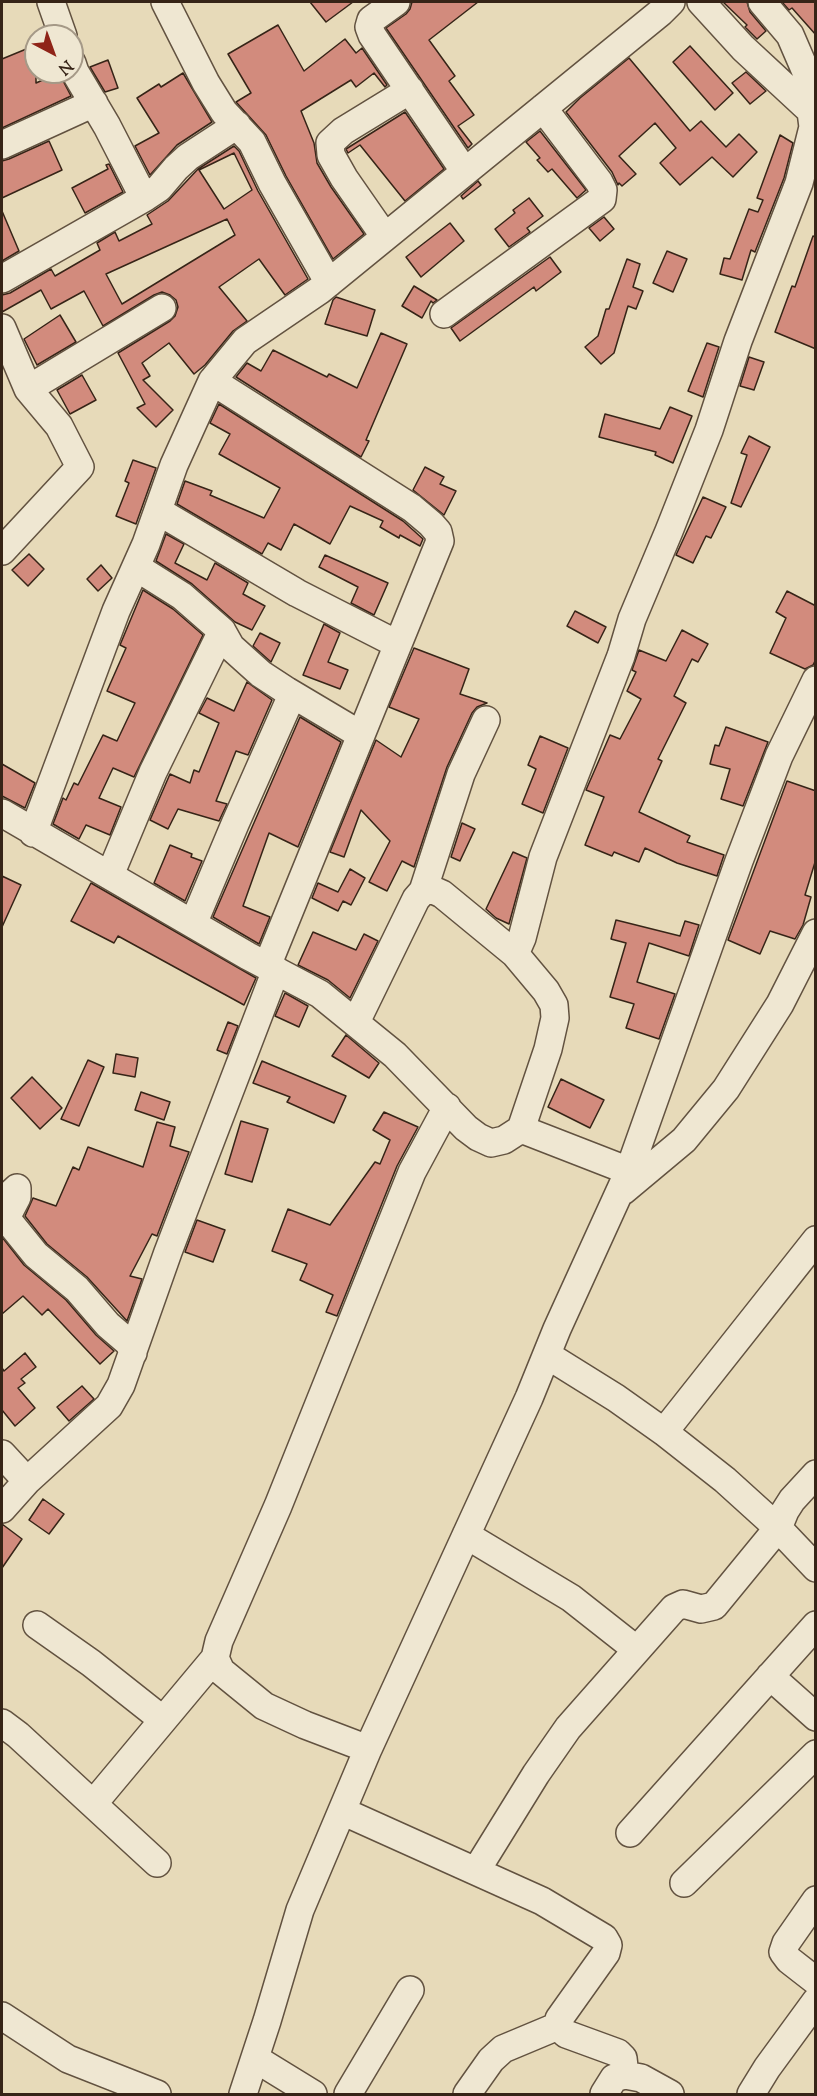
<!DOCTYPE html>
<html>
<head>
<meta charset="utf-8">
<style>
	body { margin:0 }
	#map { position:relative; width:817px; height:2096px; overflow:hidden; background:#e7dab9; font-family:"Sorts Mill Goudy",serif }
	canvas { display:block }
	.frame { position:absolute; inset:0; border:3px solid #362417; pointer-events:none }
	.north { position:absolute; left:24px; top:24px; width:60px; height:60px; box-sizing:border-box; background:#efe7d2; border:2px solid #a59987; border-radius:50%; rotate:139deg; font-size:16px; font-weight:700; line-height:24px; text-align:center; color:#362417 }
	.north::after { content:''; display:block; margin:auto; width:21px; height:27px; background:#8f2418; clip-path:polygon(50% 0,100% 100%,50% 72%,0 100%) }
</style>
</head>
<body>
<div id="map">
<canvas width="817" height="2096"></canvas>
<div class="frame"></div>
<div class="north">N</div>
</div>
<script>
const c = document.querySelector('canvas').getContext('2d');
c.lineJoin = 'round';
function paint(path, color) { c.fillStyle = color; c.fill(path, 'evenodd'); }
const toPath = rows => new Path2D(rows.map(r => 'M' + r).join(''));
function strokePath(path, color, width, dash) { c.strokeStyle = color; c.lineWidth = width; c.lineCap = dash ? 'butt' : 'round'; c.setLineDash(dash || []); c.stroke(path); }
const building = toPath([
	[310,2,353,2,326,22,310,2],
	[412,2,478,2,429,40,455,76,449,81,474,115,458,126,472,144,468,148,386,28,406,14,410,9,412,2],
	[723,2,747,2,750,12,766,31,757,39,745,27,747,25,723,2],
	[782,2,816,2,816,35,792,8,789,10,782,2],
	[278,25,304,71,345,39,356,53,362,48,387,85,385,87,374,73,356,87,351,80,301,111,314,143,317,163,331,187,364,234,333,259,286,176,266,135,236,102,251,93,228,54,278,25],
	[36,45,36,83,59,73,71,96,2,128,2,59,36,45],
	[690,46,733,93,715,110,673,62,690,46],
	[629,58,690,131,701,121,726,147,739,134,757,152,733,177,712,157,680,185,660,163,676,148,655,123,619,156,636,174,622,186,619,183,618,185,612,172,566,112,580,98,629,58],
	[108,60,118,88,105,92,90,67,108,60],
	[746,72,766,91,750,104,732,83,746,72],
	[183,73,212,122,177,145,150,175,135,146,159,133,137,98,159,84,161,87,183,73],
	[405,112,444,169,405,201,360,145,348,153,346,149,405,112],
	[540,131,586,190,577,198,552,169,548,172,537,160,540,158,526,142,540,131],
	[780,135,793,143,784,178,755,252,751,250,742,280,720,274,724,258,730,259,749,209,758,212,763,200,757,198,780,135],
	[49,141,62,170,2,198,2,161,9,159,49,141],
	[234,146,239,151,258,191,308,279,285,295,259,259,219,287,247,321,233,331,205,365,194,374,169,343,142,363,150,376,143,380,173,410,156,427,137,408,145,404,118,353,170,321,175,316,178,307,176,300,170,295,162,292,154,295,103,326,84,291,51,309,41,290,2,312,2,295,10,293,51,269,55,276,100,250,97,243,115,232,119,241,152,224,147,215,168,201,198,169,234,146],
	[234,153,252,190,224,209,199,170,234,153],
	[227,219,235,235,122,304,106,274,227,219],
	[109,164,123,192,85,213,72,188,108,169,106,165,109,164],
	[478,181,481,185,463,199,461,196,478,181],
	[529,198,543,216,527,228,530,232,509,247,495,229,515,213,513,210,529,198],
	[2,211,19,251,2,261,2,211],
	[604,217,614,229,600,241,589,228,604,217],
	[450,223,464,241,421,277,406,257,450,223],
	[813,236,816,237,816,349,775,332,792,286,795,287,813,236],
	[667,251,687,259,673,292,653,283,667,251],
	[550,257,561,272,536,291,534,287,460,341,451,328,550,257],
	[627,259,640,264,633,287,643,291,636,309,628,306,614,353,601,364,585,347,598,336,606,309,609,309,627,259],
	[414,286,437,300,433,303,431,301,422,318,402,306,414,286],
	[336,297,375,310,367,336,325,324,333,300,336,297],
	[60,315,76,342,37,365,24,339,60,315],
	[381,333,407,344,366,440,369,441,361,457,236,377,247,363,261,371,273,350,327,377,329,374,357,388,381,333],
	[707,343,719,347,703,397,688,391,707,343],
	[749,357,764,362,754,390,740,386,749,357],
	[82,375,96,400,70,414,57,390,82,375],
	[219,404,403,521,423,539,420,546,400,535,399,538,380,527,383,521,350,506,330,544,294,524,281,550,268,543,262,554,177,504,185,481,212,491,210,495,264,518,280,488,219,454,230,434,210,423,219,404],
	[670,407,692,416,673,463,655,455,656,452,599,437,605,414,660,429,670,407],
	[749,436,770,447,741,507,731,503,747,455,741,453,749,436],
	[133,460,156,468,136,524,116,516,129,483,125,481,133,460],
	[425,467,444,477,440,484,456,491,444,515,413,490,425,467],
	[703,497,726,507,711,538,706,536,693,563,676,555,703,497],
	[166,534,184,544,175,563,207,580,215,563,248,583,243,594,265,606,252,630,235,622,192,584,156,561,166,534],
	[29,554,44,569,28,586,12,570,29,554],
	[325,555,388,583,374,615,351,603,358,587,319,567,325,555],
	[101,565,112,578,98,591,87,579,101,565],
	[143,590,173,609,203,635,134,777,113,768,99,798,121,807,110,835,86,825,79,839,53,824,63,798,66,800,74,783,78,785,103,735,117,741,135,703,107,691,126,648,120,645,143,590],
	[787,591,816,606,816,659,813,665,805,669,770,653,786,618,776,612,787,591],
	[575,611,606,627,598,643,567,626,575,611],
	[324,624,340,633,328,662,348,670,340,689,303,675,324,624],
	[682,630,708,644,698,662,692,659,674,696,686,703,658,759,662,761,639,812,690,836,687,842,724,855,717,876,677,863,645,848,639,862,614,852,612,856,585,845,604,797,586,790,610,735,620,739,641,699,627,691,636,672,632,670,639,650,666,661,682,630],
	[260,633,280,643,271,662,253,646,260,633],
	[414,648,469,669,460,694,487,703,477,707,472,713,447,767,414,867,402,861,387,891,369,882,390,841,361,810,344,857,330,852,376,740,401,757,419,719,389,707,414,648],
	[247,682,272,700,248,755,236,751,216,801,227,804,219,821,178,809,168,829,150,820,170,774,190,783,194,770,199,772,219,723,199,713,207,698,234,711,247,682],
	[300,717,341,742,298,847,269,833,243,906,270,917,259,944,213,917,300,717],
	[726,727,768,742,743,806,721,799,730,769,710,764,715,745,719,746,726,727],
	[540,736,568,748,543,813,522,804,536,769,528,765,540,736],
	[2,764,35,783,25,808,2,796,2,764],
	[787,781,816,791,816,859,805,895,811,897,803,925,795,939,770,931,760,954,728,940,787,781],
	[462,823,475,829,460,861,451,857,462,823],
	[170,845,192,854,191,857,202,861,185,901,154,883,170,845],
	[513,852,527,858,509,924,496,918,486,909,513,852],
	[350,869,365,878,351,905,343,901,338,911,312,898,318,883,338,892,350,869],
	[2,876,21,885,2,927,2,876],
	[91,883,256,978,244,1005,118,936,114,943,71,921,91,883],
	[616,920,680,936,685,921,699,925,689,956,649,943,637,982,675,994,659,1039,626,1028,634,1004,610,997,626,943,611,939,616,920],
	[313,932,356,950,364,934,378,941,350,998,328,980,298,965,313,932],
	[285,993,308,1006,299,1027,275,1016,285,993],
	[228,1022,238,1026,227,1054,217,1050,228,1022],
	[346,1035,379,1063,369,1078,332,1056,346,1035],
	[116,1054,138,1058,135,1077,113,1073,116,1054],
	[88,1060,104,1067,79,1126,61,1119,88,1060],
	[262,1061,346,1096,334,1123,287,1102,290,1097,253,1083,262,1061],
	[32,1077,62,1108,40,1129,11,1098,32,1077],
	[561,1079,604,1100,590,1128,548,1107,561,1079],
	[141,1092,170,1102,164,1120,135,1110,141,1092],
	[384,1112,418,1127,397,1166,337,1316,326,1312,333,1295,300,1280,307,1264,272,1251,288,1209,330,1225,375,1162,380,1164,390,1140,373,1130,384,1112],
	[241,1121,268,1129,252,1182,225,1174,241,1121],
	[157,1122,175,1127,170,1146,189,1152,157,1236,152,1234,130,1276,142,1279,127,1321,87,1277,47,1244,25,1216,33,1198,56,1206,73,1167,79,1170,88,1147,143,1167,157,1122],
	[197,1220,225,1230,213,1262,185,1252,197,1220],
	[2,1237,24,1265,66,1300,96,1335,114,1351,100,1364,48,1309,42,1315,23,1296,2,1314,2,1237],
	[25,1353,36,1367,21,1379,25,1383,18,1388,35,1408,15,1426,2,1410,2,1368,4,1371,25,1353],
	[82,1386,94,1399,69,1421,57,1407,82,1386],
	[43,1499,64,1514,49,1534,29,1520,43,1499],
	[2,1524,22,1539,2,1568,2,1524]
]);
const minor = toPath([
	[51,2,63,36],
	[165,2,206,83,224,112,252,142,272,183,329,283],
	[396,2,371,20,369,27,372,35,465,172],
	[701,2,743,48,811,111],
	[72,63,75,72,107,126,144,198],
	[2,145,94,103],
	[385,237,344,178,331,155,330,143,343,131,410,90],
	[2,279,144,198,159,188,176,168,188,157,237,125],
	[444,314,602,199,603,190,599,182,543,108],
	[2,328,28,389,59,426,80,467,2,551],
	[212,381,412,508,431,524,438,532,440,541,267,966],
	[28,389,162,308],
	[158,511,297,593,397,644],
	[136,567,182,596,222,631,231,647,261,674,287,691,361,735],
	[2,813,248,956,320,994,395,1055,466,1128,478,1137,491,1143,504,1140,521,1129,629,1171],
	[33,833,116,611,146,544,174,465,212,381,245,341,320,290,661,12,671,2],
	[110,875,153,772,222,631],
	[423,891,461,774,486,720],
	[193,924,235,824,292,695],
	[356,1022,416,899,423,891,433,890,442,894,515,954],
	[521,1129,548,1049,555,1018,554,1005,546,991,515,954,522,938,543,857,621,656,632,619,669,531,709,430,738,341,799,183,813,127,806,72,790,35,762,2],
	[623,1191,684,1140,726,1089,780,1004,816,933],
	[2,1202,17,1188,17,1197,6,1218,36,1255,77,1289,108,1325,129,1343,133,1353],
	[547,1355,616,1398,664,1432,725,1480,778,1528,816,1568],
	[664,1432,816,1240],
	[2,1454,27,1481],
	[2,1509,27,1481,109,1406,121,1385,168,1252,276,970],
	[466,1535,571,1598,637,1650],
	[37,1625,91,1663,163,1720],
	[770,1676,816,1717],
	[2,1723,18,1735,157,1863],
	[368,1749,305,1725,264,1706,221,1671,215,1658,219,1641,278,1506,412,1172,447,1107],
	[93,1804,215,1658],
	[342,1811,542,1901,604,1938,608,1945,606,1953,559,2019,558,2026,566,2034,618,2053,623,2058,625,2075],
	[630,1833,816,1625],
	[476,1871,536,1774,568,1728,674,1608,683,1604,701,1609,714,1606,778,1528,785,1511,792,1500,816,1474],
	[684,1883,816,1754],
	[816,1900,786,1943,783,1952,789,1960,816,1981],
	[2,2016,68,2059,157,2094],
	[256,2059,313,2094],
	[243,2094,267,2021,300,1910,368,1749,529,1398,557,1329,629,1171,739,861,779,756,816,680],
	[348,2094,410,1990],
	[467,2094,491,2060,503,2049,558,2026],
	[604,2094,614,2078,625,2075,641,2078,670,2094],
	[751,2094,767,2068,816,2001]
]);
paint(building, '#d28b7d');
strokePath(building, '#362417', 1.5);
strokePath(minor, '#625240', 30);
strokePath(minor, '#efe7d2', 27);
</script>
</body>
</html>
